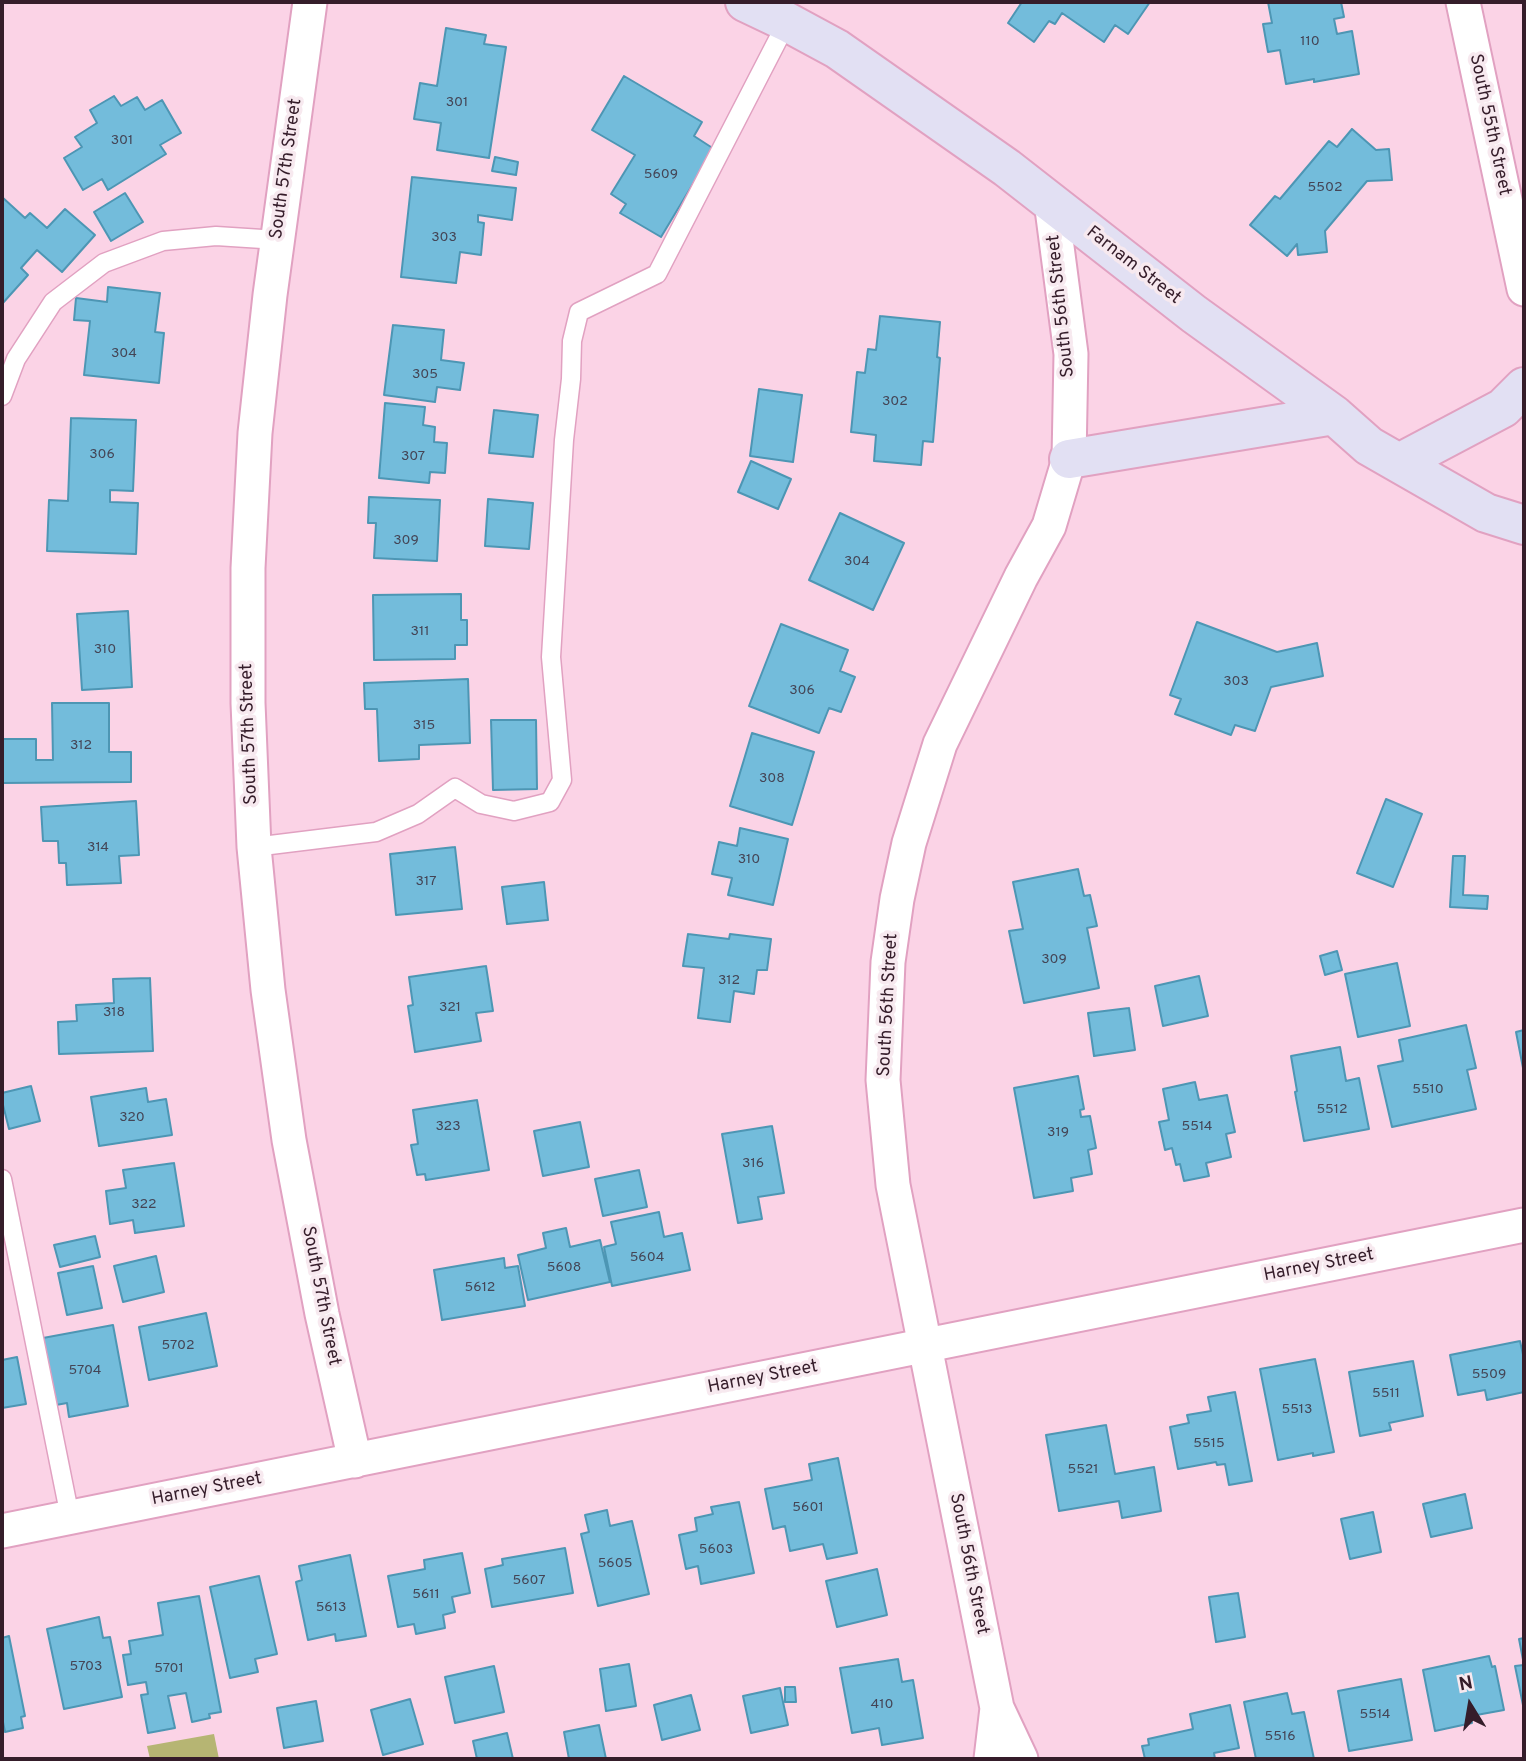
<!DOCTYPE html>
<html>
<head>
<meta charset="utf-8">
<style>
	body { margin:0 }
	#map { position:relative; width:1526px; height:1761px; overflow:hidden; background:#fbd3e6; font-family:Overpass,sans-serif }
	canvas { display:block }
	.frame { position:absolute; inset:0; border:4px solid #351d2a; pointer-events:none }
	.north { position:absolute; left:1435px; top:1670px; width:70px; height:70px; -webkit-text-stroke:5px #f7e9ef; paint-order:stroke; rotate:349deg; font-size:19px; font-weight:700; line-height:28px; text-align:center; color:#351d2a }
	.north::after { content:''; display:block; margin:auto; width:24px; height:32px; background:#351d2a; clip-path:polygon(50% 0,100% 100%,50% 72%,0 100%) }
</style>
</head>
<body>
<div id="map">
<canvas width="1526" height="1761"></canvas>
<div class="frame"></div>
<div class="north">N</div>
</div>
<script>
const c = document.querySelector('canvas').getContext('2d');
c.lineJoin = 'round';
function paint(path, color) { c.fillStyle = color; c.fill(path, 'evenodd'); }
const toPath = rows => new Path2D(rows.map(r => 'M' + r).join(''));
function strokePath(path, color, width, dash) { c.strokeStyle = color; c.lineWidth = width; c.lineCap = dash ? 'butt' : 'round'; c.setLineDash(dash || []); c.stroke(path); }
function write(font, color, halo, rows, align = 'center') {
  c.font = font + ' Overpass,sans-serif'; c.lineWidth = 7; c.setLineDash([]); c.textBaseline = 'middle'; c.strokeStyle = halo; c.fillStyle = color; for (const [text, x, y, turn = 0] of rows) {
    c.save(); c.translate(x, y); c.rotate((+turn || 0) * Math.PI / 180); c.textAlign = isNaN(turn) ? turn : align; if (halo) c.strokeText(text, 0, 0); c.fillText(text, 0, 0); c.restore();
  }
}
const water = toPath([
	[214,1734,219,1759,150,1759,147,1746]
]);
const building = toPath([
	[1022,2,1150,2,1128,34,1115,25,1104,42,1062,13,1055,24,1049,21,1034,42,1008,23,1022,2],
	[1268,2,1341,2,1344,17,1334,19,1337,34,1352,31,1359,74,1314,82,1314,79,1286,84,1280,50,1268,52,1263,24,1272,23,1268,2],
	[446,28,486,35,484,44,506,47,489,158,437,150,441,123,414,119,420,83,437,86,446,28],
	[624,76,702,122,694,136,714,149,661,237,620,213,626,204,611,194,635,155,592,130,624,76],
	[114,96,121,106,137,97,145,110,162,100,181,133,160,145,166,154,108,190,102,179,83,190,64,158,82,147,75,137,97,123,90,110,114,96],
	[1352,129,1376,150,1389,149,1392,180,1367,181,1325,231,1327,252,1298,255,1297,244,1287,256,1250,225,1275,196,1280,199,1329,141,1337,147,1352,129],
	[495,157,518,162,516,175,492,171,495,157],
	[412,177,516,188,512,220,478,215,478,222,484,223,481,255,460,252,456,283,401,277,412,177],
	[125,193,143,222,111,241,94,212,125,193],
	[2,197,25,218,30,213,47,228,65,209,95,235,62,272,37,250,21,268,28,275,2,304,2,197],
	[108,287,160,293,155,332,164,333,159,383,84,375,90,321,74,320,76,298,107,302,108,287],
	[880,316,940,322,937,357,940,358,933,442,923,441,921,465,874,461,876,435,851,432,857,372,865,373,868,349,876,350,880,316],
	[393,325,444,330,441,360,464,363,460,390,437,387,435,402,384,395,393,325],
	[759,389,802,395,793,462,750,456,759,389],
	[385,403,425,407,423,425,435,427,434,442,447,443,445,473,430,472,429,483,379,478,385,403],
	[494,410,538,415,533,457,489,453,494,410],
	[71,418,136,420,133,491,110,490,110,502,138,503,136,554,47,551,49,500,68,501,71,418],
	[751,461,791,479,778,509,738,492,751,461],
	[369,497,440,500,437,561,374,558,376,523,368,523,369,497],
	[488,499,533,503,529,549,485,546,488,499],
	[840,513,904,543,873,610,809,580,840,513],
	[461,594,461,620,467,620,467,645,455,645,455,659,374,660,373,595,461,594],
	[128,611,132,687,82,690,77,614,128,611],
	[1197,622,1277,652,1317,643,1323,676,1271,687,1255,731,1235,725,1231,735,1175,714,1181,699,1170,695,1197,622],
	[781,624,848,650,840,671,855,677,841,712,829,708,819,733,749,706,781,624],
	[468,679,470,743,419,745,419,759,379,761,377,709,365,709,364,683,468,679],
	[52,703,109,703,109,752,131,752,131,782,2,783,2,739,36,739,36,760,53,760,52,703],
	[491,720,536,720,537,789,493,790,491,720],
	[752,733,814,752,792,825,730,806,752,733],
	[1386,799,1422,814,1393,887,1357,873,1386,799],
	[136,801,139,855,119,856,121,883,67,885,66,863,59,863,58,841,43,841,41,807,136,801],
	[740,828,788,839,773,905,728,895,732,878,712,874,719,842,737,846,740,828],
	[455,847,462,909,396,915,390,854,455,847],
	[1453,856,1465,856,1463,895,1488,896,1487,909,1450,907,1453,856],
	[1078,869,1084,896,1090,895,1097,926,1087,928,1099,988,1024,1003,1009,931,1023,929,1013,882,1078,869],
	[544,882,548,920,507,924,502,887,544,882],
	[688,934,729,939,730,934,771,939,767,970,757,970,754,994,734,991,730,1022,698,1018,704,968,683,966,688,934],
	[1337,951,1342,970,1325,975,1320,956,1337,951],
	[1397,963,1410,1026,1358,1037,1345,974,1397,963],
	[486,966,493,1011,476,1013,481,1041,415,1052,408,1006,413,1005,409,977,486,966],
	[1199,976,1208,1016,1163,1026,1155,986,1199,976],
	[150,978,153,1051,59,1054,58,1022,77,1021,76,1005,114,1003,113,979,150,978],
	[1129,1008,1135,1050,1094,1056,1088,1013,1129,1008],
	[1466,1025,1476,1068,1467,1070,1476,1109,1392,1127,1378,1066,1403,1061,1399,1040,1466,1025],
	[1524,1030,1524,1073,1516,1032,1524,1030],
	[1340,1047,1346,1081,1359,1078,1369,1129,1304,1141,1295,1092,1297,1091,1291,1056,1340,1047],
	[1078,1076,1084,1109,1080,1110,1081,1117,1090,1116,1096,1148,1088,1150,1092,1174,1071,1178,1073,1191,1034,1198,1014,1088,1078,1076],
	[1195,1082,1199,1100,1227,1095,1235,1132,1226,1134,1231,1157,1206,1163,1209,1176,1184,1181,1180,1164,1176,1165,1172,1148,1165,1150,1159,1122,1169,1120,1163,1089,1195,1082],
	[31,1086,40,1121,9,1129,2,1101,2,1093,31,1086],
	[146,1088,148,1102,166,1099,172,1135,99,1146,91,1097,146,1088],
	[477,1100,489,1170,426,1180,425,1174,417,1175,411,1145,418,1144,413,1110,477,1100],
	[580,1122,589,1167,543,1176,534,1131,580,1122],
	[772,1126,784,1193,758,1197,762,1219,738,1223,722,1134,772,1126],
	[174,1163,184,1226,135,1233,133,1220,110,1224,106,1191,126,1188,123,1170,174,1163],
	[639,1170,647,1207,603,1216,595,1179,639,1170],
	[659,1212,664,1237,682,1233,690,1270,612,1286,604,1247,616,1244,611,1222,659,1212],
	[566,1228,570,1247,600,1240,610,1282,528,1300,518,1255,546,1248,543,1233,566,1228],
	[95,1236,100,1257,60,1267,54,1245,95,1236],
	[156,1256,164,1292,123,1302,114,1266,156,1256],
	[504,1258,505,1268,518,1266,525,1306,442,1320,434,1270,504,1258],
	[93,1266,102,1308,67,1315,58,1273,93,1266],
	[206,1313,217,1366,149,1380,139,1327,206,1313],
	[113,1325,128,1406,69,1417,67,1403,56,1405,43,1338,113,1325],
	[1520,1341,1524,1359,1524,1392,1487,1400,1485,1390,1458,1395,1450,1355,1520,1341],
	[17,1357,26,1404,2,1408,2,1360,17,1357],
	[1315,1359,1334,1452,1313,1456,1313,1453,1278,1460,1260,1369,1315,1359],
	[1413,1361,1423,1416,1389,1423,1391,1430,1360,1436,1349,1372,1413,1361],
	[1235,1392,1252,1481,1229,1485,1225,1464,1217,1465,1216,1462,1178,1469,1170,1427,1189,1423,1187,1415,1211,1411,1208,1397,1235,1392],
	[1106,1425,1115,1474,1154,1467,1161,1511,1122,1518,1119,1501,1059,1511,1046,1435,1106,1425],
	[838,1458,857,1553,827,1559,823,1544,790,1551,785,1526,773,1529,765,1489,812,1480,809,1464,838,1458],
	[1465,1494,1472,1528,1431,1537,1423,1504,1465,1494],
	[739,1502,754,1573,701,1584,698,1566,686,1569,679,1535,697,1531,695,1518,713,1514,711,1507,739,1502],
	[607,1510,610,1526,632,1521,649,1594,598,1606,581,1534,589,1532,585,1515,607,1510],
	[1373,1512,1381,1552,1350,1559,1341,1519,1373,1512],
	[565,1548,573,1593,492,1607,485,1569,503,1565,502,1559,565,1548],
	[462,1553,470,1593,452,1597,455,1612,443,1615,445,1628,416,1634,414,1624,398,1627,388,1576,425,1569,424,1560,462,1553],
	[350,1555,366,1636,336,1641,335,1634,308,1640,296,1582,302,1580,299,1566,350,1555],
	[877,1569,887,1615,837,1627,826,1581,877,1569],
	[259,1576,277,1654,255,1659,258,1672,230,1678,210,1587,259,1576],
	[1238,1593,1245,1637,1216,1642,1209,1597,1238,1593],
	[199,1596,221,1712,209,1714,210,1718,192,1722,186,1693,168,1696,175,1728,148,1733,141,1695,148,1694,146,1682,128,1685,123,1655,131,1654,129,1641,163,1635,158,1603,199,1596],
	[99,1617,103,1638,110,1637,122,1697,64,1709,47,1629,99,1617],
	[9,1636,25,1716,21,1717,23,1728,5,1732,3,1722,2,1723,2,1638,9,1636],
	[1524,1638,1524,1710,1515,1666,1524,1665,1519,1639,1524,1638],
	[1489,1656,1492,1667,1495,1666,1504,1710,1471,1716,1472,1723,1435,1731,1423,1670,1489,1656],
	[898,1659,902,1682,913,1680,923,1738,882,1745,879,1728,852,1733,840,1668,898,1659],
	[629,1664,636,1706,606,1711,600,1669,629,1664],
	[494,1666,504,1712,455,1723,445,1677,494,1666],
	[1401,1679,1412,1740,1349,1751,1338,1691,1401,1679],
	[785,1687,795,1687,796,1702,785,1702,785,1687],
	[780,1688,788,1725,751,1733,743,1696,780,1688],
	[1287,1693,1292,1714,1304,1712,1314,1759,1256,1759,1244,1702,1287,1693],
	[691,1695,700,1730,662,1740,654,1705,691,1695],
	[410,1699,423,1744,383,1755,371,1710,410,1699],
	[316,1701,323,1741,284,1748,277,1708,316,1701],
	[1230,1705,1239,1748,1214,1753,1215,1759,1142,1759,1145,1759,1142,1746,1149,1745,1148,1739,1193,1729,1190,1714,1230,1705],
	[599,1725,606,1759,569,1759,564,1732,599,1725],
	[507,1733,513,1759,477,1759,473,1741,507,1733]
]);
const lane = toPath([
	[2,396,16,359,53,302,104,263,163,241,216,236,278,240],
	[254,847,376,832,418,814,455,788,481,804,514,811,550,802,562,780,551,657,564,440,571,379,572,341,579,312,657,274,787,22],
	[2,1179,70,1517]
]);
const street = toPath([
	[310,2,270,295,255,433,248,568,248,703,254,847,268,990,289,1140,322,1314,355,1461],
	[1463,2,1524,289],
	[2,1531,1524,1225],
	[991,1759,997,1708],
	[1021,1759,997,1708,893,1185,883,1080,888,962,897,899,909,843,940,744,1021,577,1049,526,1069,459,1071,354,1051,201]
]);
const secondary = toPath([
	[745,2,787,22,837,49,1007,168,1194,314,1334,415,1369,446,1486,513,1524,525],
	[1069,459,1334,415],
	[1399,463,1503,408,1524,387]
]);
const numberNames = [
	["110",1310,42],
	["301",457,103],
	["301",122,141],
	["5609",661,175],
	["5502",1325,188],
	["303",444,238],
	["304",124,354],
	["305",425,375],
	["302",895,402],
	["306",102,455],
	["307",413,457],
	["309",406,541],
	["304",857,562],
	["311",420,632],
	["310",105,650],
	["303",1236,682],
	["306",802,691],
	["315",424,726],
	["312",81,746],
	["308",772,779],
	["314",98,848],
	["310",749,860],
	["317",426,882],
	["309",1054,960],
	["312",729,981],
	["321",450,1008],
	["318",114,1013],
	["5510",1428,1090],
	["5512",1332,1110],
	["320",132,1118],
	["323",448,1127],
	["5514",1197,1127],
	["319",1058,1133],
	["316",753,1164],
	["322",144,1205],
	["5604",647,1258],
	["5608",564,1268],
	["5612",480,1288],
	["5702",178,1346],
	["5704",85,1371],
	["5509",1489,1375],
	["5511",1386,1394],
	["5513",1297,1410],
	["5515",1209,1444],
	["5521",1083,1470],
	["5601",808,1508],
	["5603",716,1550],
	["5605",615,1564],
	["5607",529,1581],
	["5611",426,1595],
	["5613",331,1608],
	["5703",86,1667],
	["5701",169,1669],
	["410",882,1705],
	["5514",1375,1715],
	["5516",1280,1737]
];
const streetNames = [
	["South 55th Street",1489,125,78],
	["South 57th Street",287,169,-82],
	["Farnam Street",1133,266,38],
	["South 56th Street",1062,306,-96],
	["South 57th Street",250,734,-92],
	["South 56th Street",889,1005,-87],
	["Harney Street",1319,1266,-11],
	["South 57th Street",320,1296,79],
	["Harney Street",763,1378,-11],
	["Harney Street",207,1490,-11],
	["South 56th Street",968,1564,79]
];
paint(water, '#b6b573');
paint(building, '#73bcdb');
strokePath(building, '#4d96b4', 2);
strokePath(lane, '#e1a1c1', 21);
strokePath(street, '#e1a1c1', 37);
strokePath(secondary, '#e1a1c1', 42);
strokePath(lane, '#fff', 18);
strokePath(street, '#fff', 33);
strokePath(secondary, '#e2e0f3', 38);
write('14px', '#444556', null, numberNames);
write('18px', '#351d2a', '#f7e9ef', streetNames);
</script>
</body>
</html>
